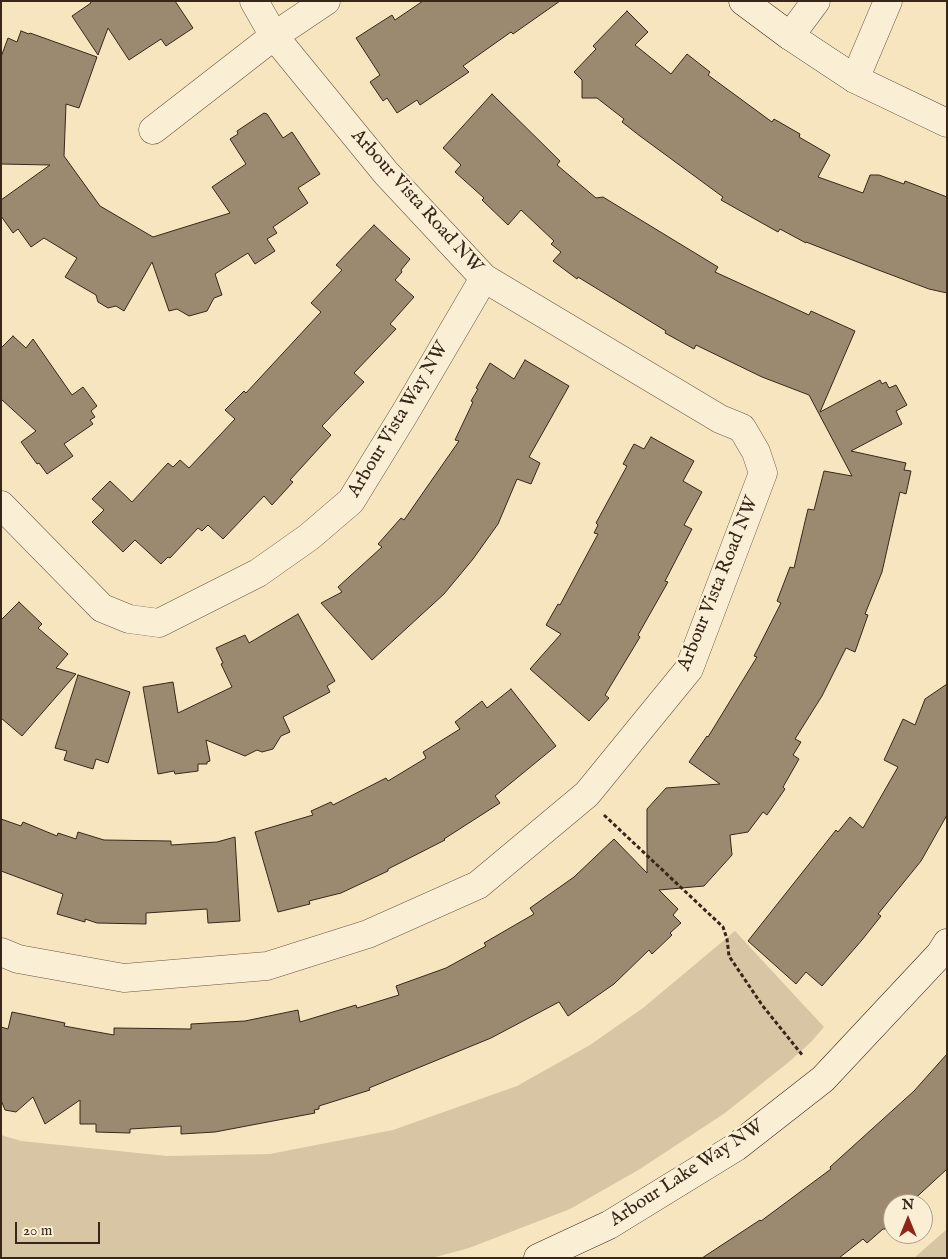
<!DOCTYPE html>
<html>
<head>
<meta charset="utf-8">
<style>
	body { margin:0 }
	#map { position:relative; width:948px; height:1259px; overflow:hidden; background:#f7e5bf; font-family:"IM FELL English",serif }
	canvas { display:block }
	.frame { position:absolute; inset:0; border:2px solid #382719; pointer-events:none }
	.north { position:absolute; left:883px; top:1194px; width:50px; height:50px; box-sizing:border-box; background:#faeed5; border:1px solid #ac9e8a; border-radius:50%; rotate:0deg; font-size:14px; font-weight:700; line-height:20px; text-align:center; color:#382719 }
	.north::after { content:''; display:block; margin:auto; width:18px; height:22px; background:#8f2418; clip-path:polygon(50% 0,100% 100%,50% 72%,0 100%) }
	.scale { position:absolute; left:15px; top:1222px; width:85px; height:22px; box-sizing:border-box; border:2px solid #382719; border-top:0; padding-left:6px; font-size:15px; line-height:18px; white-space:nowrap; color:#382719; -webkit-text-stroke:4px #faeed5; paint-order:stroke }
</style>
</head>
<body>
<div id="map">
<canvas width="948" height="1259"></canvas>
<div class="frame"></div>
<div class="north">N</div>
<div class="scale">20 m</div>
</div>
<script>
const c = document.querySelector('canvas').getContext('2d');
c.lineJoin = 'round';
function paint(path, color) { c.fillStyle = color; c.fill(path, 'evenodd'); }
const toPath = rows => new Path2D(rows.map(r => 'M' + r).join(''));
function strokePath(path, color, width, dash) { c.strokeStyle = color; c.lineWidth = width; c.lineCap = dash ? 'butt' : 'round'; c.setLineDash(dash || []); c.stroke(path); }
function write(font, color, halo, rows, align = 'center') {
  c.font = font + ' "IM FELL English",serif'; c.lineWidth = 5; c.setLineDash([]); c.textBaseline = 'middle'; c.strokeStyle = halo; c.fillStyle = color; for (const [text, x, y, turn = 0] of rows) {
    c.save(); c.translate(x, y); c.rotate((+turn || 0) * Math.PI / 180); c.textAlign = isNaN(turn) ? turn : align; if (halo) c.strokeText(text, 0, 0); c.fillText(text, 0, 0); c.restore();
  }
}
const green = toPath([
	[735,931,824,1027,811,1042,790,1061,725,1113,640,1169,570,1209,469,1248,432,1258,1,1258,1,1135,21,1141,167,1156,270,1154,393,1130,517,1086,590,1045,643,1008],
	[947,1229,947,1258,914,1258]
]);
const building = toPath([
	[90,1,175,1,193,28,166,46,161,39,129,60,108,28,98,55,72,16,91,3,90,1],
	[423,1,560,1,513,34,511,32,463,66,469,72,420,105,417,100,397,113,387,98,383,101,370,82,380,75,356,38,392,15,395,20,423,1],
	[627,11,648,32,635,45,671,74,687,54,710,72,708,75,772,122,774,119,800,134,799,137,830,155,818,177,863,193,870,175,879,175,904,184,905,181,947,197,947,293,929,289,873,268,806,242,806,243,780,229,778,232,721,200,723,197,640,136,622,122,624,119,597,98,582,98,582,80,574,72,596,49,593,46,627,11],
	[21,31,29,34,30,33,97,57,79,108,66,104,64,156,100,206,153,237,230,213,212,187,246,164,230,139,238,134,237,131,264,113,267,114,283,138,292,132,320,174,298,188,308,203,273,227,277,233,267,239,275,251,255,264,248,253,215,274,222,295,214,298,207,311,189,316,177,309,169,311,152,262,124,311,116,306,108,308,98,302,96,295,65,277,77,258,44,238,31,247,18,229,13,233,1,216,1,200,50,165,1,164,1,57,8,38,17,42,21,31],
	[492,94,560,161,557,165,596,198,603,197,718,267,715,272,809,315,811,311,855,331,820,412,880,380,882,384,886,382,889,388,896,385,907,405,896,411,902,424,851,451,906,463,904,470,911,471,906,494,900,492,882,572,865,614,868,615,855,652,846,648,822,696,795,739,801,742,793,755,799,759,783,787,785,789,767,815,763,812,748,832,730,835,732,855,704,886,659,890,678,909,673,915,681,923,670,933,672,935,652,954,649,950,614,984,568,1016,559,1002,491,1038,369,1088,370,1090,319,1106,319,1109,314,1110,315,1113,215,1132,181,1134,181,1126,130,1129,130,1133,96,1132,96,1124,80,1124,80,1100,45,1124,33,1097,16,1112,5,1110,1,1100,1,1027,8,1029,12,1012,65,1023,64,1026,114,1035,114,1028,191,1029,191,1024,245,1021,298,1010,300,1022,356,1005,357,1008,399,995,396,986,446,968,486,946,484,943,534,914,530,908,574,877,614,839,647,873,647,809,666,788,720,784,689,762,707,736,708,737,757,657,754,656,781,603,777,601,790,567,794,568,808,509,814,510,824,471,852,476,809,395,762,377,696,345,694,349,665,333,666,331,578,277,577,279,553,261,561,252,551,244,554,241,521,210,508,225,482,200,484,198,455,172,461,165,443,148,492,94],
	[374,225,410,259,401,270,402,272,395,280,414,297,390,324,396,329,354,373,364,382,322,426,331,435,290,480,293,482,272,505,264,496,223,539,208,525,202,531,198,528,170,558,168,557,161,564,135,540,123,552,92,522,104,510,92,499,110,481,132,502,168,463,173,467,180,460,189,468,235,419,225,410,244,391,246,393,321,312,311,303,342,270,336,265,374,225],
	[13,336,26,348,33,339,72,395,83,387,97,406,91,411,95,417,90,420,93,424,64,444,73,456,47,474,39,463,37,464,21,442,36,431,1,399,1,348,13,336],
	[525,360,569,386,529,457,540,463,531,484,517,479,498,524,473,559,444,594,372,660,321,603,342,592,338,587,382,547,378,544,401,518,404,520,459,441,455,440,473,402,471,401,478,389,476,388,490,363,514,379,525,360],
	[651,437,694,461,683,481,702,492,684,525,692,529,665,581,668,582,638,635,640,637,605,695,609,698,589,721,530,669,561,634,546,625,558,604,560,605,598,534,594,533,598,525,596,523,627,466,623,464,634,444,644,449,651,437],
	[19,602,42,624,38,628,68,654,56,668,76,674,22,736,1,718,1,620,19,602],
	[298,614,335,681,327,686,330,692,283,717,290,732,281,736,273,749,262,752,257,750,245,756,206,740,210,761,207,762,207,764,198,764,198,771,175,774,174,771,158,774,143,687,173,682,178,713,232,687,221,664,223,663,216,648,245,635,249,643,298,614],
	[78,675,130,692,108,763,96,759,93,769,64,760,67,751,55,748,78,675],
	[947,684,947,815,921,861,878,914,881,916,862,940,822,986,806,972,796,984,748,941,836,830,838,832,850,817,863,828,898,767,884,760,903,719,915,725,925,699,947,684],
	[511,689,556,746,495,796,500,803,444,839,445,840,388,869,388,871,341,893,309,901,310,904,278,912,255,832,313,815,311,811,331,802,333,805,386,778,388,781,426,758,423,752,460,729,455,722,482,701,487,708,511,689],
	[1,819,21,826,23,822,57,836,58,833,76,839,78,832,104,840,171,841,171,845,217,842,235,837,240,921,208,923,207,909,146,913,146,924,97,923,85,919,85,922,57,914,63,894,1,871,1,819],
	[947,1054,947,1169,909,1204,893,1204,893,1229,883,1229,867,1243,863,1239,839,1258,702,1258,760,1220,761,1221,831,1169,830,1167,914,1091,947,1054]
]);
const path = toPath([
	[604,815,723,927,727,939,729,956,762,1005,803,1056]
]);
const street = toPath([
	[790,36,816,1],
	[855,79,888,1],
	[153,130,274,36,326,1],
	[1,505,102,608,129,619,159,623,258,573,309,537,351,501,405,413,484,278],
	[1,952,18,959,124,978,267,966,368,934,478,885,587,794,689,669,763,473,756,452,742,428,720,419,484,278,386,173,274,36,254,1]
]);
const secondary = toPath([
	[743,1,790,36,855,79,947,123],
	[538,1258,609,1225,736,1147,823,1079,940,954,947,943]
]);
const streetNames = [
	["Arbour Vista Road NW",416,202,48],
	["Arbour Vista Way NW",399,420,-59],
	["Arbour Vista Road NW",719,584,-68],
	["Arbour Lake Way NW",687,1174,-33]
];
paint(green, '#d7c5a3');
paint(building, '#9b8a6f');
strokePath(building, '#382719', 1);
strokePath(street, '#685642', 29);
strokePath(secondary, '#382719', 29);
strokePath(path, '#382719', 3, [4, 2.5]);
strokePath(street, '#faeed5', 28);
strokePath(secondary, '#faeed5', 28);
write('19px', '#382719', '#faeed5', streetNames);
</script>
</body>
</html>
